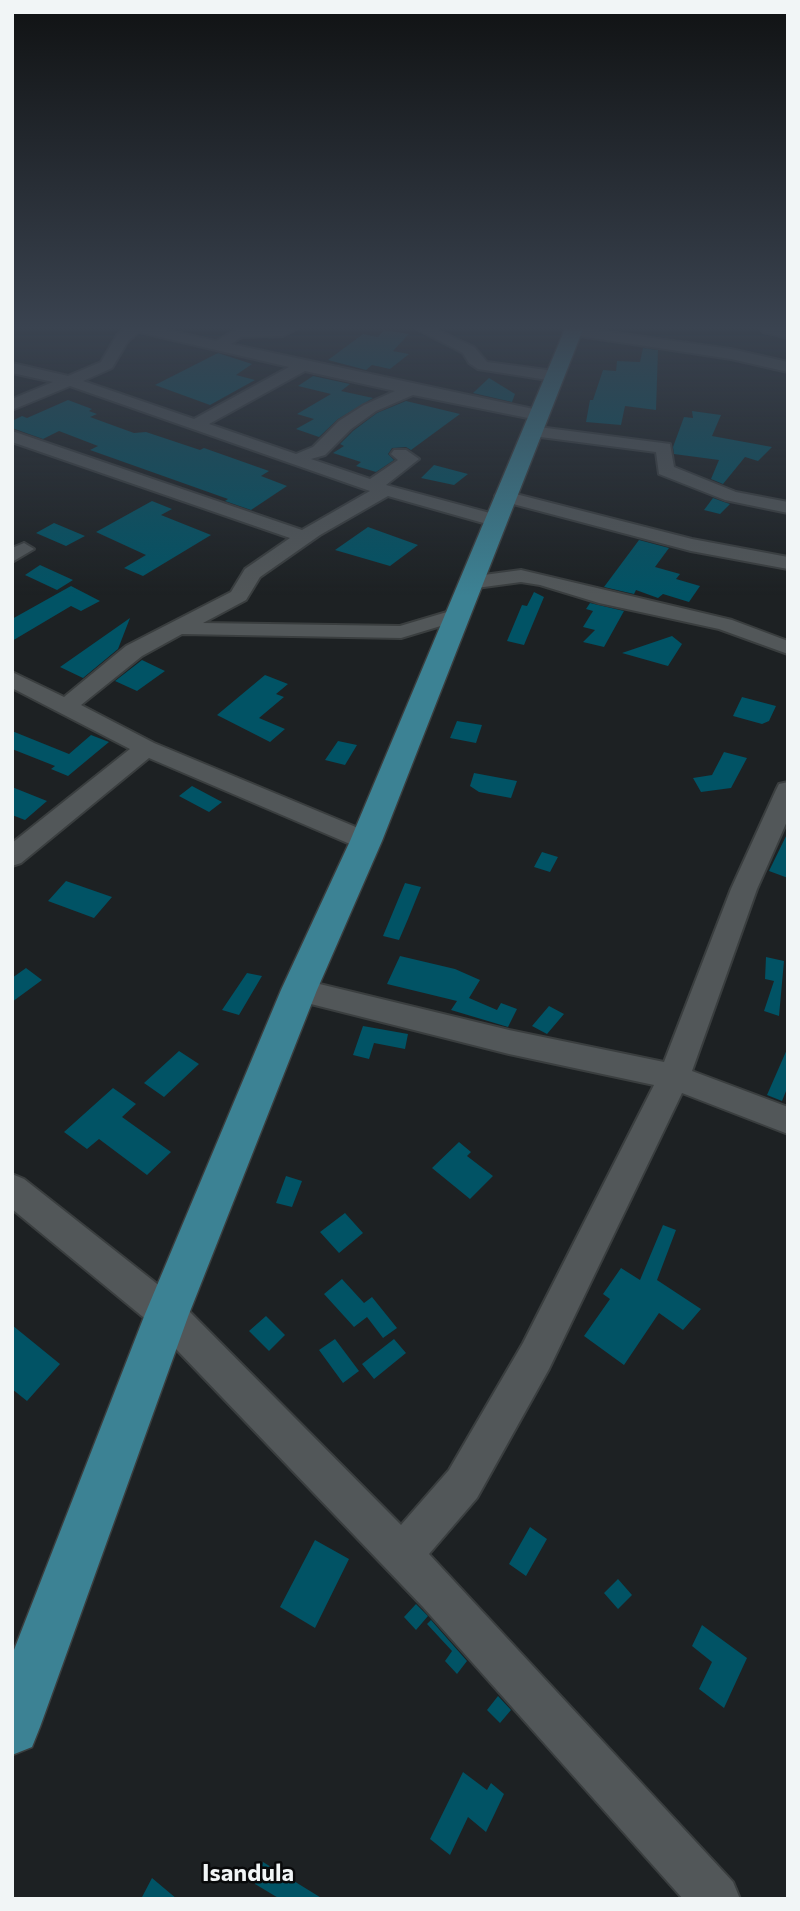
<!DOCTYPE html>
<html>
<head>
<meta charset="utf-8">
<style>
	body { margin:0 }
	#map { position:relative; width:800px; height:1911px; overflow:hidden; background:#1d2123; font-family:Commissioner,sans-serif }
	canvas { display:block }
	.frame { position:absolute; inset:0; border:14px solid #f1f5f6; pointer-events:none }
</style>
</head>
<body>
<div id="map">
<canvas width="800" height="1911"></canvas>
<div class="frame"></div>
</div>
<script>
const c = document.querySelector('canvas').getContext('2d');
c.lineJoin = 'round';
function paint(path, color) { c.fillStyle = color; c.fill(path, 'evenodd'); }
const toPath = rows => new Path2D(rows.map(r => 'M' + r).join(''));
function strokePath(path, color, width, dash) { c.strokeStyle = color; c.lineWidth = width; c.lineCap = dash ? 'butt' : 'round'; c.setLineDash(dash || []); c.stroke(path); }
function write(font, color, halo, rows, align = 'center') {
  c.font = font + ' Commissioner,sans-serif'; c.lineWidth = 5; c.setLineDash([]); c.textBaseline = 'middle'; c.strokeStyle = halo; c.fillStyle = color; for (const [text, x, y, turn = 0] of rows) {
    c.save(); c.translate(x, y); c.rotate((+turn || 0) * Math.PI / 180); c.textAlign = isNaN(turn) ? turn : align; if (halo) c.strokeText(text, 0, 0); c.fillText(text, 0, 0); c.restore();
  }
}
const building = toPath([
	[384,330,409,334,393,351,409,354,390,369,372,365,366,370,328,360,363,334,378,337],
	[643,348,658,350,656,410,625,406,621,425,586,422,590,400,593,400,603,370,616,371,617,361,640,362],
	[218,353,252,364,236,375,255,380,210,405,155,385],
	[313,376,350,384,341,391,373,398,338,419,319,437,296,429,314,419,297,414,331,394,298,386],
	[489,378,515,394,512,402,473,393],
	[68,400,92,409,89,411,97,414,90,417,134,433,146,432,200,450,204,448,269,471,261,476,287,486,251,510,225,501,228,499,90,450,98,446,59,431,43,439,12,428,12,421,22,416,27,418],
	[406,401,460,414,411,450,406,447,392,448,388,454,394,460,376,472,356,466,361,462,333,453,344,446,340,444,353,431,377,413],
	[692,411,721,415,712,436,772,447,758,461,745,457,723,484,711,479,719,460,674,454,673,447,684,417,693,418],
	[434,465,468,474,454,485,421,478],
	[713,498,724,502,730,504,720,514,704,510],
	[152,501,172,509,161,515,211,535,143,576,124,568,146,555,96,532],
	[54,523,85,536,66,546,36,533],
	[368,527,418,545,390,566,335,550],
	[639,540,669,548,655,567,680,574,676,579,700,586,689,602,663,594,658,598,636,590,634,594,604,587],
	[40,565,73,580,57,590,25,575],
	[71,586,100,601,81,611,71,606,12,641,12,619],
	[534,592,544,597,524,645,507,641,522,605,527,606],
	[590,603,624,611,604,647,583,642,595,630,583,627,593,611,586,609],
	[130,618,118,649,83,678,60,667],
	[672,636,682,644,668,666,622,653],
	[142,660,165,671,137,691,115,681],
	[265,675,288,684,276,694,284,697,259,718,285,729,270,742,217,715],
	[742,697,776,706,769,721,762,724,733,716],
	[457,721,482,725,476,743,450,738],
	[12,731,69,754,91,735,109,742,68,776,51,769,55,766,12,749],
	[338,741,357,745,345,765,325,760],
	[724,752,747,758,731,788,701,792,693,778,712,775],
	[474,773,517,781,511,798,479,792,470,786],
	[192,786,222,802,209,812,179,796],
	[12,787,47,801,25,820,12,815],
	[788,832,788,878,769,871],
	[542,852,558,857,550,872,534,867],
	[66,881,112,897,94,918,48,901],
	[405,883,421,887,408,919,399,940,383,936],
	[400,956,455,969,480,980,469,998,497,1010,501,1003,517,1009,508,1027,451,1010,457,1001,387,984],
	[766,957,784,961,779,1016,764,1011,774,981,765,979],
	[26,968,42,980,12,1002,12,978],
	[247,973,262,976,239,1015,222,1010],
	[549,1006,564,1014,547,1034,532,1026],
	[363,1026,408,1034,405,1049,374,1043,369,1059,353,1055],
	[788,1047,788,1086,782,1101,767,1095],
	[179,1051,199,1064,164,1097,144,1083],
	[113,1088,136,1104,122,1117,171,1152,147,1175,99,1139,87,1149,64,1132],
	[459,1142,471,1152,467,1156,493,1176,470,1199,432,1168],
	[286,1176,302,1181,292,1207,276,1203],
	[345,1213,363,1233,339,1253,320,1232],
	[663,1225,676,1230,657,1280,701,1309,683,1330,659,1313,624,1365,584,1336,610,1299,603,1294,621,1268,640,1280],
	[342,1279,364,1303,372,1297,397,1328,383,1338,367,1317,354,1327,324,1294],
	[266,1316,285,1335,269,1351,249,1331],
	[12,1325,60,1364,27,1401,12,1389],
	[335,1339,359,1371,343,1383,319,1350],
	[394,1339,406,1353,374,1379,362,1364],
	[530,1527,547,1539,526,1576,509,1564],
	[315,1540,349,1559,315,1628,280,1607],
	[618,1579,632,1595,618,1609,604,1593],
	[416,1604,428,1616,416,1630,404,1617],
	[431,1620,467,1661,457,1674,445,1661,452,1651,427,1624],
	[702,1625,747,1658,724,1708,699,1689,712,1662,692,1646],
	[498,1696,511,1710,500,1723,487,1710],
	[463,1772,487,1790,491,1783,504,1794,486,1832,468,1817,450,1855,430,1839],
	[263,1862,323,1899,280,1899,255,1884],
	[152,1878,177,1899,141,1899]
]);
const minor = toPath([
	[125,329,161,329,216,341,238,329,296,329,283,336,241,337,231,344,538,410,546,415,538,420,413,395,376,411,351,429,325,455,311,459,370,479,398,460,391,454,394,450,406,450,419,459,386,485,501,516,503,520,501,524,494,526,388,496,320,535,260,577,246,600,203,623,400,626,457,609,467,615,464,619,401,638,182,634,142,656,81,705,154,743,375,835,379,841,375,847,366,850,357,847,149,758,21,863,12,866,12,843,130,749,12,688,12,672,64,697,126,646,231,592,245,569,290,538,12,442,12,431,302,530,370,491,70,386,12,410,12,399,53,382,12,373,12,363,68,376,101,362,117,335,125,329],
	[139,332,143,333,289,367,194,419,83,381,112,368,128,341,139,332],
	[305,371,395,391,364,405,339,421,313,447,296,454,209,424,305,371],
	[417,329,435,329,474,347,487,362,554,371,562,376,554,381,478,369,469,363,463,353,417,329],
	[567,329,587,329,731,349,788,362,788,372,731,359,573,335,568,334,567,329],
	[761,329,788,330,788,338,763,332,761,329],
	[531,426,670,444,674,467,736,492,788,502,788,513,725,500,659,474,656,452,525,435,525,427,531,426],
	[504,491,692,539,788,557,788,569,691,551,498,500,495,496,498,492,504,491],
	[24,543,34,549,12,562,12,548,24,543],
	[521,570,732,620,788,641,788,654,719,629,599,603,540,585,521,582,469,589,459,583,469,577,521,570],
	[788,782,788,819,757,889,692,1071,788,1107,788,1134,682,1093,549,1369,477,1498,429,1554,733,1882,740,1899,683,1899,423,1607,154,1326,12,1209,12,1174,24,1179,180,1302,401,1525,449,1470,523,1343,654,1085,509,1054,299,1001,289,998,285,990,289,982,299,979,509,1030,664,1062,731,889,776,790,779,784,788,782]
]);
const major = toPath([
	[565,329,583,329,382,841,317,990,189,1314,40,1727,32,1747,12,1755,12,1655,145,1314,281,990,350,841,565,329]
]);
const nearQuarternames = [
	["Isandula",248,1873]
];
paint(building, '#015365');
strokePath(minor, '#3a3e3f', 4);
strokePath(major, '#3a3e3f', 3);
paint(minor, '#525759');
paint(major, '#3c8294');
const sky = c.createLinearGradient(0, 0, 0, 596);
sky.addColorStop(0, '#101213');
sky.addColorStop(0.55, '#3a4350');
sky.addColorStop(1, '#3a435000');
c.fillStyle = sky;
c.fillRect(0, 0, 800, 596);
write('bold 24px', '#f1f5f6', '#090a0b', nearQuarternames);
</script>
</body>
</html>
